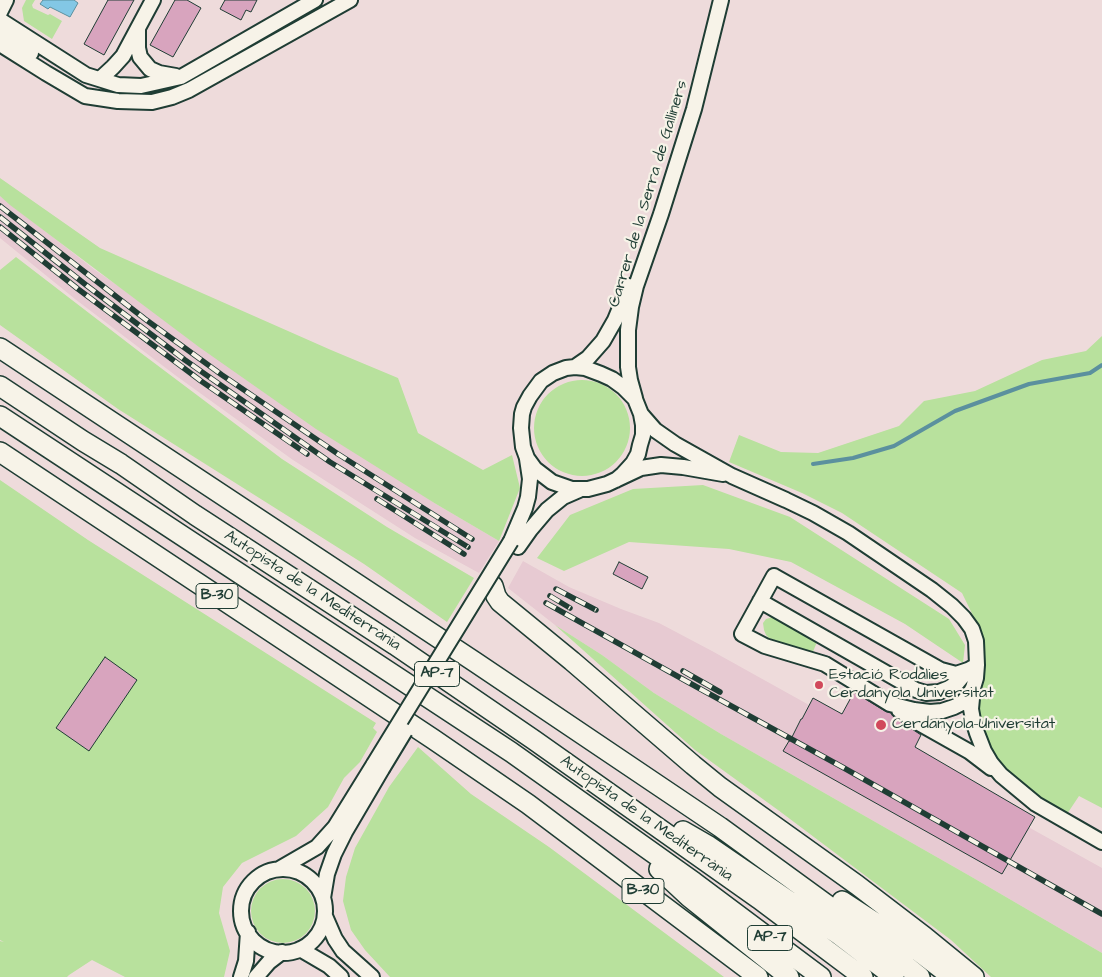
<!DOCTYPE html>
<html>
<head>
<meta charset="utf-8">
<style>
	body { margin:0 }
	canvas { display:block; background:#eedbdb }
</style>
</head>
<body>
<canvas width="1102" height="977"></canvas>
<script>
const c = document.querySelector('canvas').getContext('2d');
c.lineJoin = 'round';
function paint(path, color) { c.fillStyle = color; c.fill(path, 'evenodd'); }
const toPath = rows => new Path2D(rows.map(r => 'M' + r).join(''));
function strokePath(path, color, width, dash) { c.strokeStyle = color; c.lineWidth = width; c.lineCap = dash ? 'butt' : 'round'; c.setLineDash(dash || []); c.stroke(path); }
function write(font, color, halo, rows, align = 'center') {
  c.font = font + ' "Architects Daughter",sans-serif'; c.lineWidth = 4.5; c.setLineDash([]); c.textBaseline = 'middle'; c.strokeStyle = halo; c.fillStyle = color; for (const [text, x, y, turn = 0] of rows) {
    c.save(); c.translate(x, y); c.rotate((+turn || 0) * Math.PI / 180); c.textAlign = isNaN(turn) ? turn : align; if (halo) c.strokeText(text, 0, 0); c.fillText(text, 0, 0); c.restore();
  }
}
const built = toPath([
	[0,196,95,270,436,504,499,541,479,573,415,538,293,460,175,375,75,299,0,238],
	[523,561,569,587,621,609,659,623,712,651,1102,868,1102,953,970,876,721,734,654,693,602,655,555,625,508,588]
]);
const green = toPath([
	[26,0,35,0,32,5,33,8,48,15,50,14,62,21,52,39,24,21,22,8],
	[0,178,100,248,331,350,398,378,418,433,483,470,512,455,520,488,499,541,436,504,316,429,199,347,10,205,0,196],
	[16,257,141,353,282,459,387,527,474,578,447,622,364,564,118,409,0,325,0,270],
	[1102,336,1102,808,1079,796,1067,814,1019,785,1000,765,987,740,977,709,984,661,984,648,982,634,962,593,842,513,802,493,729,462,739,435,781,452,818,453,899,426,924,401,975,391,1042,360,1086,351],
	'534 428a48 48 0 1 1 96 0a48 48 0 1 1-96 0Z',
	[0,480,88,540,376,723,373,728,377,732,360,762,344,778,328,807,296,836,242,863,223,887,219,913,230,951,224,977,125,977,92,960,69,975,67,977,0,977,0,941,4,942,0,940],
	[703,485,790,517,949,619,965,645,963,663,905,624,791,562,729,549,629,542,564,571,537,558,570,515,633,489],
	[773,617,779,618,817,642,812,654,769,638,766,635,764,630,763,623,766,619],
	[555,625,602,655,654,693,721,734,970,876,1102,953,1102,977,991,977,951,940,778,810,695,750],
	[418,747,471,794,549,847,724,977,390,977,365,950,351,930,343,901,346,877,355,848,389,787],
	'251 911a32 32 0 1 1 64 0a32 32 0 1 1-64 0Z'
]);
const water = toPath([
	[43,0,74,0,78,3,70,17,50,7,48,9,40,4,43,0]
]);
const stream = toPath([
	[813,464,853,458,894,446,955,411,1029,384,1090,373,1102,365]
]);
const building = toPath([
	[108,0,134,0,104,55,84,44,108,0],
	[175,0,187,0,201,8,173,57,150,45,175,0],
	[225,0,257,0,251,12,246,10,241,20,220,9,225,0],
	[619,562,648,577,642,589,613,574,619,562],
	[105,657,137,680,89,751,56,728,105,657],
	[854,692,885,711,891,713,894,717,921,735,915,747,1035,817,1002,874,783,751,789,741,790,741,801,719,802,719,813,698,842,714,854,692]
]);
const minor = toPath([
	[0,12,6,0],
	[0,20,86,75,118,85,141,86,181,77,315,0],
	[0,27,5,35,31,53],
	[138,29,138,48,140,57,150,69,159,73,176,76],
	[0,44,46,73,85,96,118,101,152,102,172,97,189,90,350,0],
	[100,79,113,67,123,56,153,0],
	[575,367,588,358,603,341,615,320,629,286],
	[635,398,630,380,628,367,628,330,631,307,636,286,661,214,694,109,721,0],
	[641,414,655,430,675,444,732,476,786,500,813,513,848,533,932,590,952,606,964,618,972,629,976,641,977,665,976,678,973,688,969,695,962,703,954,707,942,711,930,712,914,710,890,704,825,664,765,646,742,634,774,576,941,670,956,674,968,670,977,665],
	[616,480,623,474,633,463,638,454,640,445,643,435,643,425,641,414,635,399,623,387,612,379,601,374,585,368,575,367,566,368,553,373,541,381,530,396,524,407,522,414,521,428,523,447,527,458,535,469,552,482,572,489,588,489,607,484,641,468,661,465,683,467,723,474],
	[511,541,525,508,528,497,530,479,527,459],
	[518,547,530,530,547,510,563,497,579,490],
	[760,601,916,690,926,693,939,692,949,688,957,683,967,671],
	[973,688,971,709,973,720,977,733,984,751,991,763,1001,775,1036,804,1102,842],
	[899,710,915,721,970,752,991,768],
	[279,869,317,847,335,827,374,764],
	'241 911a42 42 0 1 1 84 0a42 42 0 1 1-84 0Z',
	[323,898,327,874,334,854,345,832,382,769],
	[325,916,335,939,343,951,372,977],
	[300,949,329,966,341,977],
	[241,977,246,961,248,932],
	[256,977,269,962,282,952]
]);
const highway = toPath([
	[0,348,475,662,720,827,856,926,920,977],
	[0,386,83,441,121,464,195,515,395,645,534,740,759,899,863,977],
	[0,416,511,752,694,882,821,977],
	[0,452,433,739,528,804,758,977],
	[493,586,496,596,500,602,572,661,693,765,720,787,857,885,925,937,974,977],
	[683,831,709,846,839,935,894,977],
	[659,869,689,897,789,977],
	[842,901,914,948,952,977]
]);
const rail = toPath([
	[0,206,145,319,222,375,338,454,472,539],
	[0,217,86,285,185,360,330,462,468,547],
	[0,227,78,289,153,345,201,381,307,454],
	[377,499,464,554],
	[556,589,596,610],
	[550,596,570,608],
	[546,603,695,686,844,768,1102,914],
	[683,671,720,692]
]);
const minorBridge = toPath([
	[374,764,511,541],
	[382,769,405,731]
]);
const markers = [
	[819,685,5,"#d1495b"],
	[881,725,6,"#d1495b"]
];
const shields = [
	[217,596,42],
	[437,674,45],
	[643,891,42],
	[770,938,45]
];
const shieldNames = [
	["B-30",217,596],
	["AP-7",437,674],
	["B-30",643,891],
	["AP-7",770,938]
];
const streetNames = [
	["Carrer de la Serra de Galliners",649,194,-73],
	["Autopista de la Mediterrània",312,591,33],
	["Autopista de la Mediterrània",646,819,35]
];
const poiNames = [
	["Estació Rodalies",829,676],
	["Cerdanyola Universitat",829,694],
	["Cerdanyola-Universitat",892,725]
];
paint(built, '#e7cad2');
paint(green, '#b8e19d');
paint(water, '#83c7e5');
strokePath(water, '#5b909e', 1);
strokePath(stream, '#5b909e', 4);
paint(building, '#d8a4be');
strokePath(building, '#1f3d34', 1);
strokePath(minor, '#1f3d34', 18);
strokePath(highway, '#1f3d34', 22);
strokePath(minor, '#f7f3e8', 14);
strokePath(highway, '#f7f3e8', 19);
strokePath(rail, '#1f3d34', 5.5);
strokePath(rail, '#f7f3e8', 4, [11]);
strokePath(minorBridge, '#1f3d34', 18, []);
strokePath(minorBridge, '#f7f3e8', 14);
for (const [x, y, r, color] of markers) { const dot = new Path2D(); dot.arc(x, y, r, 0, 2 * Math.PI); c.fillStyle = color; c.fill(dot); strokePath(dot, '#f7f3e8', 2); }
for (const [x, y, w] of shields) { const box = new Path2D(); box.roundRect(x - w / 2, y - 12.5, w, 25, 4); c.fillStyle = '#f7f3e8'; c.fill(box); strokePath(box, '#1f3d34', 1); }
write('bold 15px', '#1f3d34', null, shieldNames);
write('16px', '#1f3d34', '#f7f3e8', streetNames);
write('16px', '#1f3d34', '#f7f3e8', poiNames, 'left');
</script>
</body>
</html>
